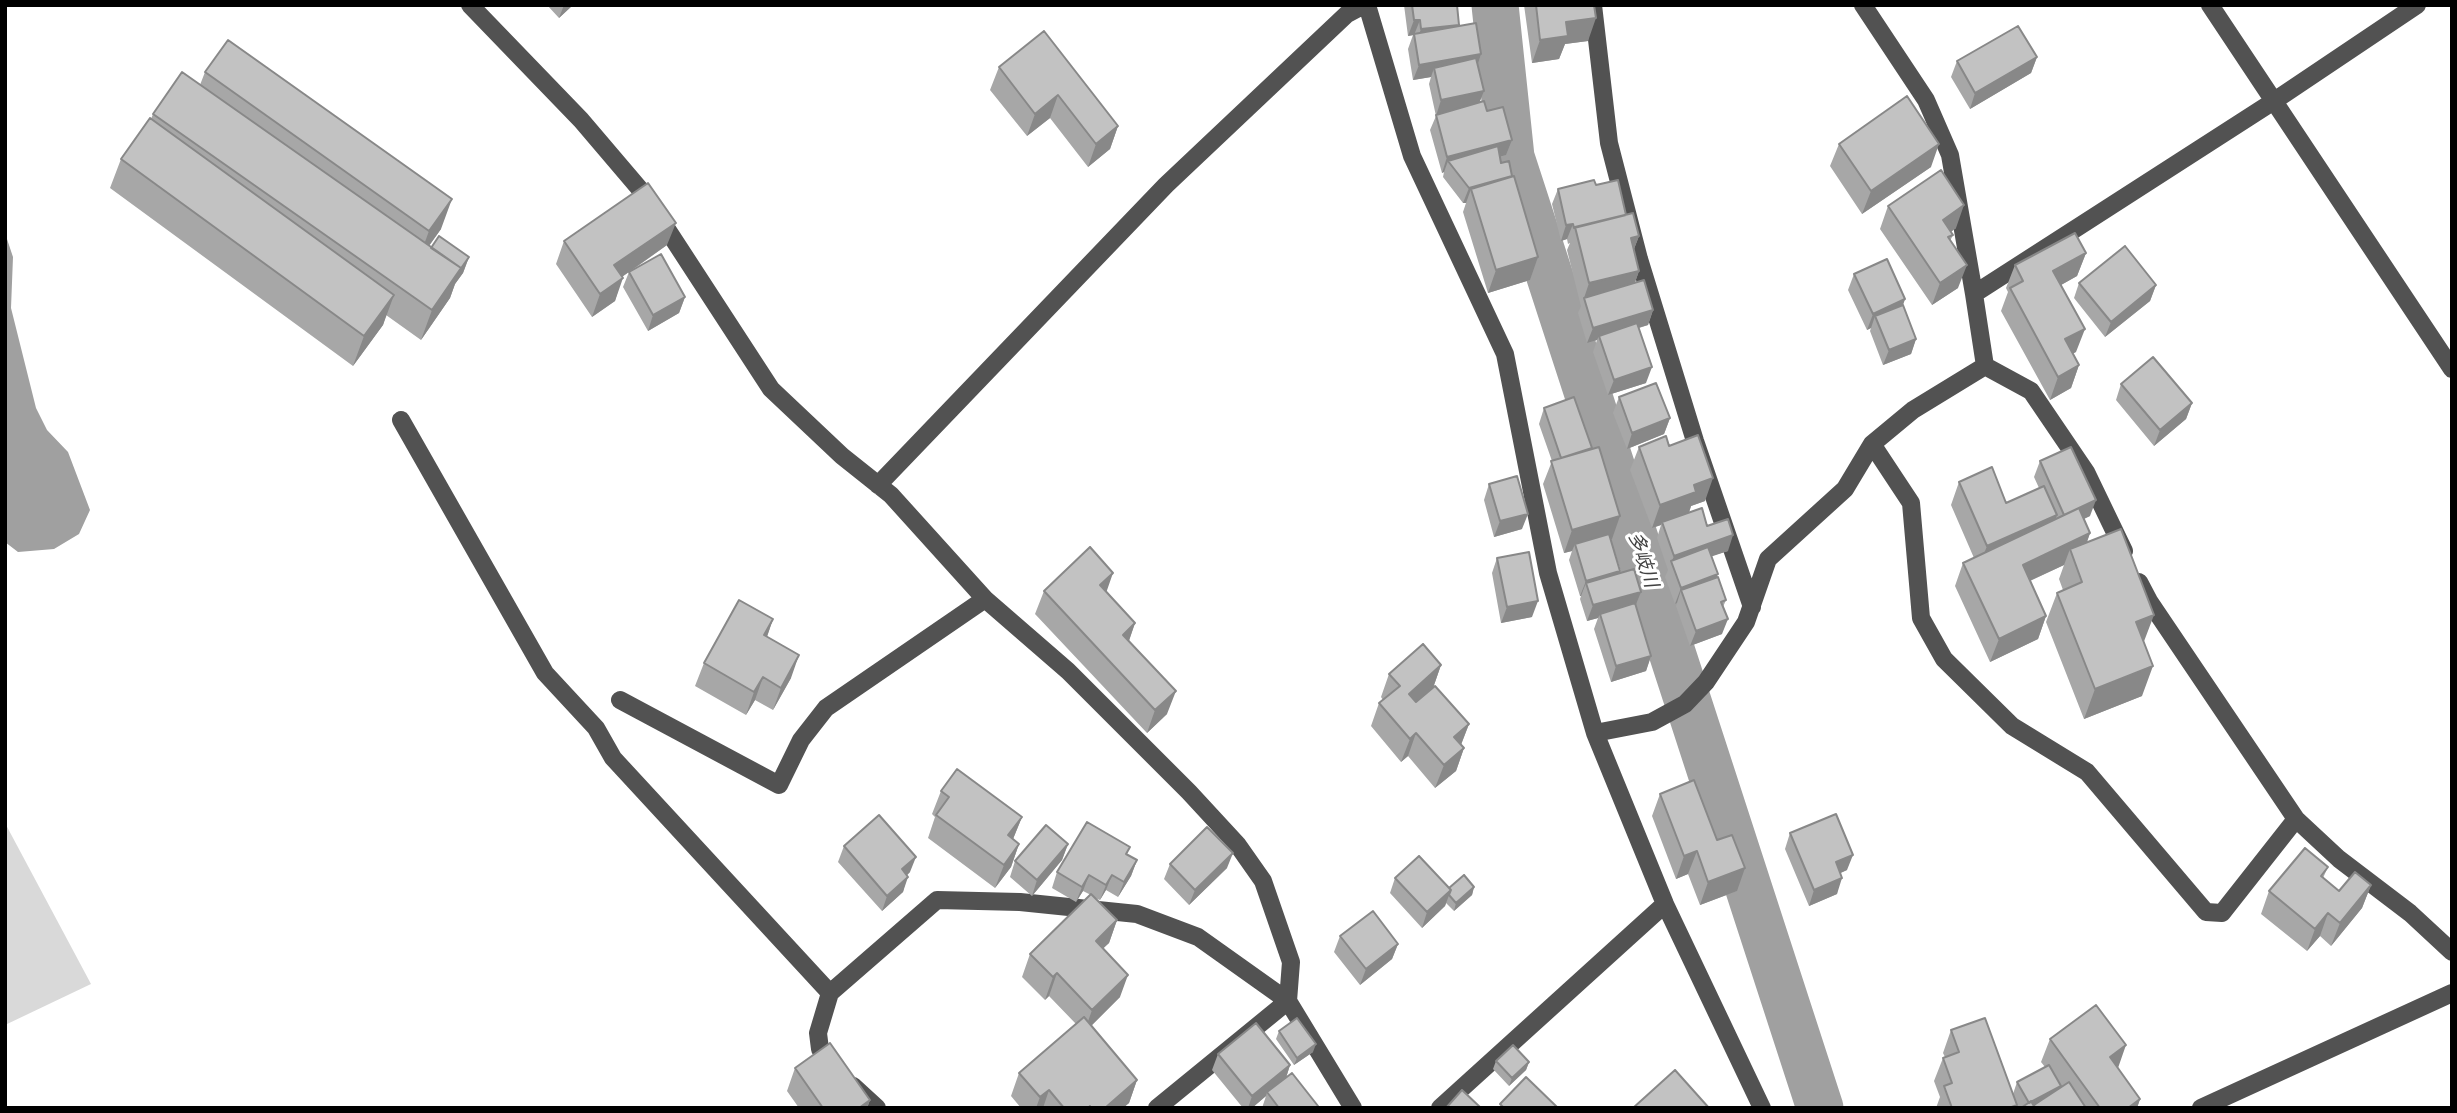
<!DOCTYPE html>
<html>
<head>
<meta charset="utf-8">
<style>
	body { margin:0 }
	#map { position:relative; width:2457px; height:1113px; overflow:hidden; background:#fff; font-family:Roboto,sans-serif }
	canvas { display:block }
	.frame { position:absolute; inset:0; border:7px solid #000; pointer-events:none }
</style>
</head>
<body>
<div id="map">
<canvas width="2457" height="1113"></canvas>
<div class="frame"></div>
</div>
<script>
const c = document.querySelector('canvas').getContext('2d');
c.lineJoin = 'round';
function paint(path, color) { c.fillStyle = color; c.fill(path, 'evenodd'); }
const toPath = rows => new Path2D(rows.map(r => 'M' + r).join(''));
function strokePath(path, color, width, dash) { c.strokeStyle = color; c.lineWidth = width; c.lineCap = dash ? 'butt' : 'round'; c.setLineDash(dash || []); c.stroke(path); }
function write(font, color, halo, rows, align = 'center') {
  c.font = font + ' Roboto,"Noto Sans JP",sans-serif'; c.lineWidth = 6; c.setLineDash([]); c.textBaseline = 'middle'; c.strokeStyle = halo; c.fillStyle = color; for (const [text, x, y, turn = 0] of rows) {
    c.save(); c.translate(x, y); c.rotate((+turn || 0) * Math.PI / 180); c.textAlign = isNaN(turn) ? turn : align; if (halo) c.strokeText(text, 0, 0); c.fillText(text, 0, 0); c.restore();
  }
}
const green = toPath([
	[5,823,91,984,5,1025]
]);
const water = toPath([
	[5,233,13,257,11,308,36,408,47,430,68,452,90,510,79,534,54,549,18,552,5,542]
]);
const river = toPath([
	[1495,5,1511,157,1820,1108]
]);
const minor = toPath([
	[470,5,581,120,644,194,771,389,842,456,891,495,985,599,1068,671,1189,792,1237,844,1263,881,1291,962,1288,1001,1157,1108],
	[1367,5,1412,156,1505,354,1548,573,1595,733,1665,904,1762,1108],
	[1593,5,1609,143,1639,259,1695,441,1752,607],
	[1863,5,1926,100,1950,155,1974,294],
	[2210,5,2452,369],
	[1985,366,2031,391,2086,472,2124,551],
	[1985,366,1974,294,2274,101,2417,5],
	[401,420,545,673,596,728,613,758,830,993,937,900,1020,902,1137,914,1198,937,1288,1001,1353,1108],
	[1872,444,1911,503,1921,618,1944,659,2012,726,2087,772,2206,912,2222,913,2296,819],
	[878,485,1166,185,1347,14,1364,5],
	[2139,582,2149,601,2296,819,2339,859,2410,913,2452,952],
	[620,700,779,785,801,740,826,708,985,599],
	[1595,733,1652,722,1685,704,1706,682,1746,622,1768,559,1845,489,1872,444,1913,410,1985,366],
	[830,993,818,1033,820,1049,835,1066],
	[853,1086,877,1108],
	[1440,1108,1665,904],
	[2201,1108,2452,993]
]);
const wall = toPath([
	[547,5,573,5,559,18],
	[1404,5,1457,5,1459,26,1481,54,1478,64,1484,91,1479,103,1512,140,1506,155,1500,157,1501,163,1512,176,1538,257,1530,280,1488,293,1463,212,1466,203,1463,203,1443,177,1444,172,1442,173,1430,130,1436,116,1429,84,1431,77,1413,80,1408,49,1413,35,1408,36],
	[1524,5,1594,5,1588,41,1565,44,1559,59,1532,63],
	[2037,57,2031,73,1970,109,1951,77,1957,61],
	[999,67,1118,126,1110,149,1088,167,1050,118,1027,136,990,90],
	[205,72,441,229,429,246,431,248,469,257,463,273,455,284,450,298,421,340,386,315,383,325,353,366,110,188,121,159,151,119,153,114,200,85],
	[1839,144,1931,167,1862,214,1830,166],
	[1596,185,1626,215,1639,236,1634,249,1639,271,1635,282,1653,310,1648,325,1639,328,1646,383,1608,395,1593,352,1597,340,1587,343,1578,313,1581,306,1567,250,1570,243,1568,244,1567,239,1561,241,1552,204,1558,189],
	[1888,206,1956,228,1951,232,1953,235,1950,241,1958,288,1932,305,1880,229],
	[564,241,667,245,631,271,685,297,679,313,648,331,623,287,629,272,622,277,615,301,592,317,556,264],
	[2086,253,2077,276,2061,285,2076,352,2073,353,2079,365,2071,388,2050,400,2001,311,2008,292,2006,288,2015,265],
	[1854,274,1903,305,1916,339,1911,354,1883,365,1870,331,1871,328,1867,330,1848,290],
	[2079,283,2156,285,2150,301,2105,337,2074,298],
	[2121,384,2192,403,2186,419,2154,446,2116,400],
	[1619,397,1670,418,1664,434,1627,449,1613,413],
	[1544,408,1592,448,1612,539,1610,539,1620,571,1619,574,1641,592,1636,605,1651,656,1646,671,1611,682,1594,629,1598,618,1587,621,1580,599,1581,596,1580,596,1569,560,1572,551,1564,553,1543,484,1552,461,1539,424],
	[1669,446,1705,501,1691,506,1689,513,1707,526,1728,551,1711,556,1717,577,1726,600,1723,607,1722,634,1690,646,1676,606,1677,603,1675,604,1665,577,1668,570,1657,538,1661,525,1652,528,1630,470,1639,447],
	[2040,461,2090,516,2084,519,2090,533,2087,542,2144,642,2142,696,2084,719,2046,622,2057,593,2063,590,2059,579,2064,565,2030,581,2046,616,2038,639,1990,662,1955,586,1963,563,1974,558,1951,505,1959,482,2006,503,2039,488,2034,477],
	[1489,484,1522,529,1494,537,1484,500],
	[1497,558,1532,617,1501,623,1492,573],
	[1044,591,1106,592,1135,623,1129,641,1167,714,1147,733,1035,614],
	[773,619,767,637,791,678,773,710,755,700,746,715,695,686,704,663],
	[1441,665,1433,688,1469,724,1461,745,1464,748,1456,771,1435,788,1408,756,1401,762,1371,726,1379,703,1383,700,1381,697,1389,674],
	[941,791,1022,817,1013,839,1019,844,1011,867,995,888,928,838,935,817,932,814],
	[1660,794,1737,891,1700,905,1688,874,1676,879,1652,816],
	[1790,833,1847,870,1840,873,1837,894,1809,906,1785,849],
	[1068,844,1062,860,1032,896,1010,877,1015,861],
	[844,846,910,872,907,875,903,892,882,911,838,862],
	[1130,847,1127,854,1137,860,1131,876,1118,897,1106,890,1100,900,1095,898,1117,920,1109,943,1103,948,1120,997,1091,1026,1137,1080,1129,1103,1123,1108,1021,1108,1011,1096,1019,1073,1076,1024,1049,996,1045,1000,1022,977,1030,954,1091,895,1083,891,1076,902,1052,888,1057,872],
	[1170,864,1227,868,1189,905,1164,879],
	[2328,867,2323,878,2339,891,2371,885,2362,908,2331,946,2320,936,2307,951,2261,914,2269,891],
	[1395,878,1449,888,1474,887,1472,895,1454,911,1446,903,1445,906,1422,928,1390,893],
	[1340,936,1398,944,1392,959,1360,985,1334,952],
	[1951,1030,2013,1094,2017,1082,2045,1067,2041,1062,2050,1039,2118,1068,2140,1099,2137,1108,2017,1108,2016,1106,2016,1108,1936,1108,1940,1097,1934,1081,1943,1058,1945,1057,1943,1053],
	[1279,1031,1313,1052,1294,1065,1276,1039],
	[1218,1054,1290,1065,1286,1078,1318,1106,1318,1108,1262,1108,1266,1096,1252,1108,1243,1108,1212,1070],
	[1496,1061,1529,1062,1526,1070,1509,1086,1493,1069],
	[795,1068,870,1100,867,1108,799,1108,787,1091]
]);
const shadedWall = toPath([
	[564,5,573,5,559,18],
	[1596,18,1588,41,1565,44,1559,59,1532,63,1540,40,1566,22],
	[1414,20,1420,20,1414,35,1408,36],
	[1459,25,1454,40,1415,45,1421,29],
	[1481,54,1476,70,1434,68,1431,77,1413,80,1419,65],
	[2037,57,2031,73,1970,109,1975,93],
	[1484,91,1478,106,1436,116,1441,100],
	[1058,95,1050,118,1027,136,1035,114],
	[1118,126,1110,149,1088,167,1096,144],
	[1512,140,1506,155,1455,169,1448,161,1444,172,1442,173,1447,157],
	[1939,144,1931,167,1862,214,1871,191],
	[1512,176,1506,191,1471,189,1466,203,1463,203,1469,188],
	[452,199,441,229,418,261,429,231],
	[1964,205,1956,228,1935,243,1943,220],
	[676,223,667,245,606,288,614,265],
	[1573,224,1567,239,1561,241,1566,225],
	[1639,236,1630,259,1631,238],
	[2086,253,2077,276,2045,294,2053,271],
	[469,257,463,273,455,284,450,298,421,340,432,310],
	[1538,257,1530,280,1488,293,1496,270],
	[1967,265,1958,288,1932,305,1940,283],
	[1639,271,1631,294,1584,298,1589,283],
	[623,278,615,301,592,317,600,294],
	[2156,285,2150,301,2105,337,2111,322],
	[394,295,383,325,353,366,364,336],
	[685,297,679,313,648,331,653,315],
	[1905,299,1900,315,1875,316,1871,328,1867,330,1873,314],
	[1653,310,1648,325,1600,339,1599,336,1597,340,1587,343,1593,328],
	[2085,329,2076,352,2057,362,2065,339],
	[1916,339,1911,354,1883,365,1889,350],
	[2079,365,2071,388,2050,400,2058,377],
	[1652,367,1646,383,1608,395,1614,380],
	[2192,403,2186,419,2154,446,2160,430],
	[1670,418,1664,434,1627,449,1632,433],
	[1713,478,1705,501,1691,506,1688,515,1662,522,1661,525,1652,528,1660,505,1694,485],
	[2096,500,2090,516,2059,530,2064,515],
	[1528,514,1522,529,1494,537,1500,521],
	[2057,515,2049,538,1978,569,1987,546],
	[1620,516,1612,539,1576,550,1575,544,1572,551,1564,553,1572,530],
	[2090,533,2082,556,2070,549,2064,565,2014,588,2023,565],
	[1733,535,1728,551,1674,569,1671,563,1674,556],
	[1620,571,1614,586,1586,583,1581,596,1580,596,1586,581],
	[1113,573,1105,596,1100,585],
	[1718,574,1712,589,1681,590,1677,603,1675,604,1681,588],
	[1641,592,1635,607,1600,614,1598,618,1587,621,1593,605],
	[1538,601,1532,617,1501,623,1507,607],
	[2154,615,2143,644,2136,622],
	[2046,616,2038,639,1990,662,1999,639],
	[773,619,765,642,764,635],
	[1728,619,1722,634,1690,646,1696,631],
	[1135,623,1127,646,1123,635],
	[799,655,791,678,773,710,781,688],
	[1651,656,1646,671,1611,682,1616,666],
	[1441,665,1433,688,1400,717,1409,694],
	[2153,666,2142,696,2084,719,2095,689],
	[763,677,755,700,746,715,754,692],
	[1176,691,1167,714,1147,733,1155,710],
	[1469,724,1460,747,1454,737],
	[1416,733,1408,756,1401,762,1410,739],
	[1464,748,1456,771,1435,788,1444,765],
	[1022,817,1013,839,1008,835],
	[1019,844,1011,867,995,888,1004,865],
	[1068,844,1062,860,1032,896,1037,880],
	[1697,851,1688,874,1676,879,1684,856],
	[1233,853,1227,868,1189,905,1195,890],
	[1853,855,1847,870,1830,878,1836,862],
	[916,857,910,872,897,885,902,869],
	[1137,860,1131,876,1118,897,1124,882],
	[1745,868,1737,891,1700,905,1708,882],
	[1089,875,1083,891,1076,902,1082,887],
	[1112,875,1106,890,1100,900,1106,885],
	[908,877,903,892,882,911,887,896],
	[1842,878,1837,894,1809,906,1814,890],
	[2371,885,2362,908,2331,946,2340,923],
	[1474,887,1472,895,1454,911,1456,903],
	[1451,890,1445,906,1422,928,1427,912],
	[2328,913,2320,936,2307,951,2315,929],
	[1117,920,1109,943,1087,964,1096,941],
	[1398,944,1392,959,1360,985,1366,969],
	[1057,973,1049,996,1045,1000,1053,977],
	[1128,975,1120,997,1084,1033,1092,1010],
	[1316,1044,1313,1052,1294,1065,1297,1058],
	[2126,1045,2118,1068,2110,1057],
	[1529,1062,1526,1070,1509,1086,1512,1078],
	[1290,1065,1285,1081,1267,1092,1266,1096,1252,1108,1248,1108,1252,1096],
	[1137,1080,1129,1103,1123,1108,1105,1108],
	[2061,1086,2055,1102,2044,1108,2029,1104],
	[1049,1090,1043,1108,1036,1108,1040,1097],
	[2140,1099,2137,1108,2128,1108],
	[870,1100,867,1108,859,1108]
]);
const building = toPath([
	[1412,5,1457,5,1459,25,1421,29,1420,20,1414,20,1412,5],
	[1536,5,1594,5,1596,18,1566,22,1568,36,1540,40,1536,5],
	[1476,23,1481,54,1419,65,1414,34,1476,23],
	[2018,26,2037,57,1975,93,1957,61,2018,26],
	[1044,31,1118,126,1096,144,1058,95,1035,114,999,67,1044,31],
	[228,40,452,199,429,231,205,72,228,40],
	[1476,58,1484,91,1441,100,1434,68,1476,58],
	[182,72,461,268,432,310,153,114,182,72],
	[1907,96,1939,144,1871,191,1839,144,1907,96],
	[1484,101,1487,111,1503,107,1512,140,1447,157,1436,115,1484,101],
	[150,118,394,295,364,336,121,159,150,118],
	[1498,146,1501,163,1509,161,1512,176,1469,188,1448,161,1498,146],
	[1941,170,1964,205,1943,220,1953,235,1948,237,1967,265,1940,283,1888,206,1941,170],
	[1514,176,1538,257,1496,270,1471,189,1514,176],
	[1594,180,1596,185,1618,180,1626,215,1574,228,1573,224,1566,225,1558,189,1594,180],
	[648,183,676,223,614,265,623,278,600,294,564,241,648,183],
	[1633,213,1639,236,1631,238,1639,271,1589,283,1575,227,1633,213],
	[2075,233,2086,253,2053,271,2085,329,2065,339,2079,365,2058,377,2010,288,2023,281,2015,265,2075,233],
	[439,236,469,257,457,274,461,268,431,248,439,236],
	[2125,246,2156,285,2111,322,2079,283,2125,246],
	[661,254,685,297,653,315,629,272,661,254],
	[1887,259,1905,299,1873,314,1854,274,1887,259],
	[1644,280,1653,310,1593,328,1584,298,1644,280],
	[1903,305,1916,339,1889,350,1875,316,1903,305],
	[1637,323,1652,367,1614,380,1599,336,1637,323],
	[2153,357,2192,403,2160,430,2121,384,2153,357],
	[1656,383,1670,418,1632,433,1619,397,1656,383],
	[1574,397,1592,448,1561,458,1544,408,1574,397],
	[1698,435,1713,478,1694,485,1696,492,1660,505,1639,447,1666,436,1669,446,1698,435],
	[1599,447,1620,516,1572,530,1551,461,1599,447],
	[2071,447,2096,500,2064,515,2040,461,2071,447],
	[1992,467,2006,503,2044,486,2057,515,1987,546,1959,482,1992,467],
	[1517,476,1528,514,1500,521,1489,484,1517,476],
	[1702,508,1707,526,1728,519,1733,535,1674,556,1662,522,1702,508],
	[2079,508,2090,533,2023,565,2046,616,1999,639,1963,563,2079,508],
	[2121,529,2154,615,2136,622,2153,666,2095,689,2057,593,2082,582,2070,549,2121,529],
	[1609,534,1620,571,1586,581,1575,544,1609,534],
	[1090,547,1113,573,1100,585,1135,623,1123,635,1176,691,1155,710,1044,591,1090,547],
	[1708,547,1718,574,1681,588,1671,561,1708,547],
	[1529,552,1538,601,1507,607,1497,558,1529,552],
	[1634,569,1641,592,1593,605,1586,583,1634,569],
	[1718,577,1726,600,1721,602,1728,619,1696,631,1681,590,1718,577],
	[739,600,773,619,764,635,799,655,781,688,763,677,754,692,704,663,739,600],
	[1635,603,1651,656,1616,666,1600,614,1635,603],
	[1423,644,1441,665,1409,694,1416,702,1435,686,1469,724,1454,737,1464,748,1444,765,1416,733,1410,739,1379,703,1400,686,1389,674,1423,644],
	[957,769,1022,817,1008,835,1019,844,1004,865,936,815,949,797,941,791,957,769],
	[1694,780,1717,840,1732,835,1745,868,1708,882,1697,851,1684,856,1660,794,1694,780],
	[1836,814,1853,855,1836,862,1842,878,1814,890,1790,833,1836,814],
	[879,815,916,857,902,869,908,877,887,896,844,846,879,815],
	[1087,822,1130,847,1126,854,1137,860,1124,882,1112,875,1106,885,1089,875,1082,887,1057,872,1087,822],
	[1046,825,1068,844,1037,880,1015,861,1046,825],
	[1207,827,1233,853,1195,890,1170,864,1207,827],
	[2305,848,2328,867,2321,876,2339,891,2355,872,2371,885,2340,923,2328,913,2315,929,2269,891,2305,848],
	[1419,856,1451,890,1427,912,1395,878,1419,856],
	[1464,875,1474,887,1456,903,1449,895,1451,890,1449,888,1464,875],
	[1091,894,1117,920,1096,941,1128,975,1092,1010,1057,973,1053,977,1030,954,1091,894],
	[1373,911,1398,944,1366,969,1340,936,1373,911],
	[2096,1005,2126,1045,2110,1057,2140,1099,2128,1108,2100,1108,2050,1039,2096,1005],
	[1084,1017,1137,1080,1105,1108,1091,1108,1090,1106,1088,1108,1064,1108,1049,1090,1040,1097,1019,1073,1084,1017],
	[1297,1018,1316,1044,1297,1058,1279,1031,1297,1018],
	[1985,1018,2017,1105,2009,1108,1952,1108,1944,1086,1952,1083,1943,1058,1959,1052,1951,1030,1985,1018],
	[1256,1023,1290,1065,1252,1096,1218,1054,1256,1023],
	[830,1043,870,1100,859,1108,823,1108,795,1068,830,1043],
	[1513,1045,1529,1062,1512,1078,1496,1061,1513,1045],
	[2049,1065,2061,1086,2029,1103,2017,1082,2049,1065],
	[1675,1070,1709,1108,1633,1108,1675,1070],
	[1292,1073,1318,1106,1317,1108,1279,1108,1267,1092,1292,1073],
	[1526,1077,1558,1108,1504,1108,1500,1104,1526,1077],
	[2069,1082,2086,1108,2035,1108,2034,1105,2069,1082],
	[1462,1090,1481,1108,1446,1108,1462,1090],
	[2031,1101,2035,1108,2021,1108,2031,1101]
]);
const waterNames = [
	["多岐川",1642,560,72]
];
paint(green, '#d9d9d9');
paint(water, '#a0a0a0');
strokePath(river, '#a0a0a0', 47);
strokePath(minor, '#525252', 18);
paint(wall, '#a7a7a7');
paint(shadedWall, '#888');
paint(building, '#c2c2c2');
strokePath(building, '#888', 2);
write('italic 19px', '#414141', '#fff', waterNames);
</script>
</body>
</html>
